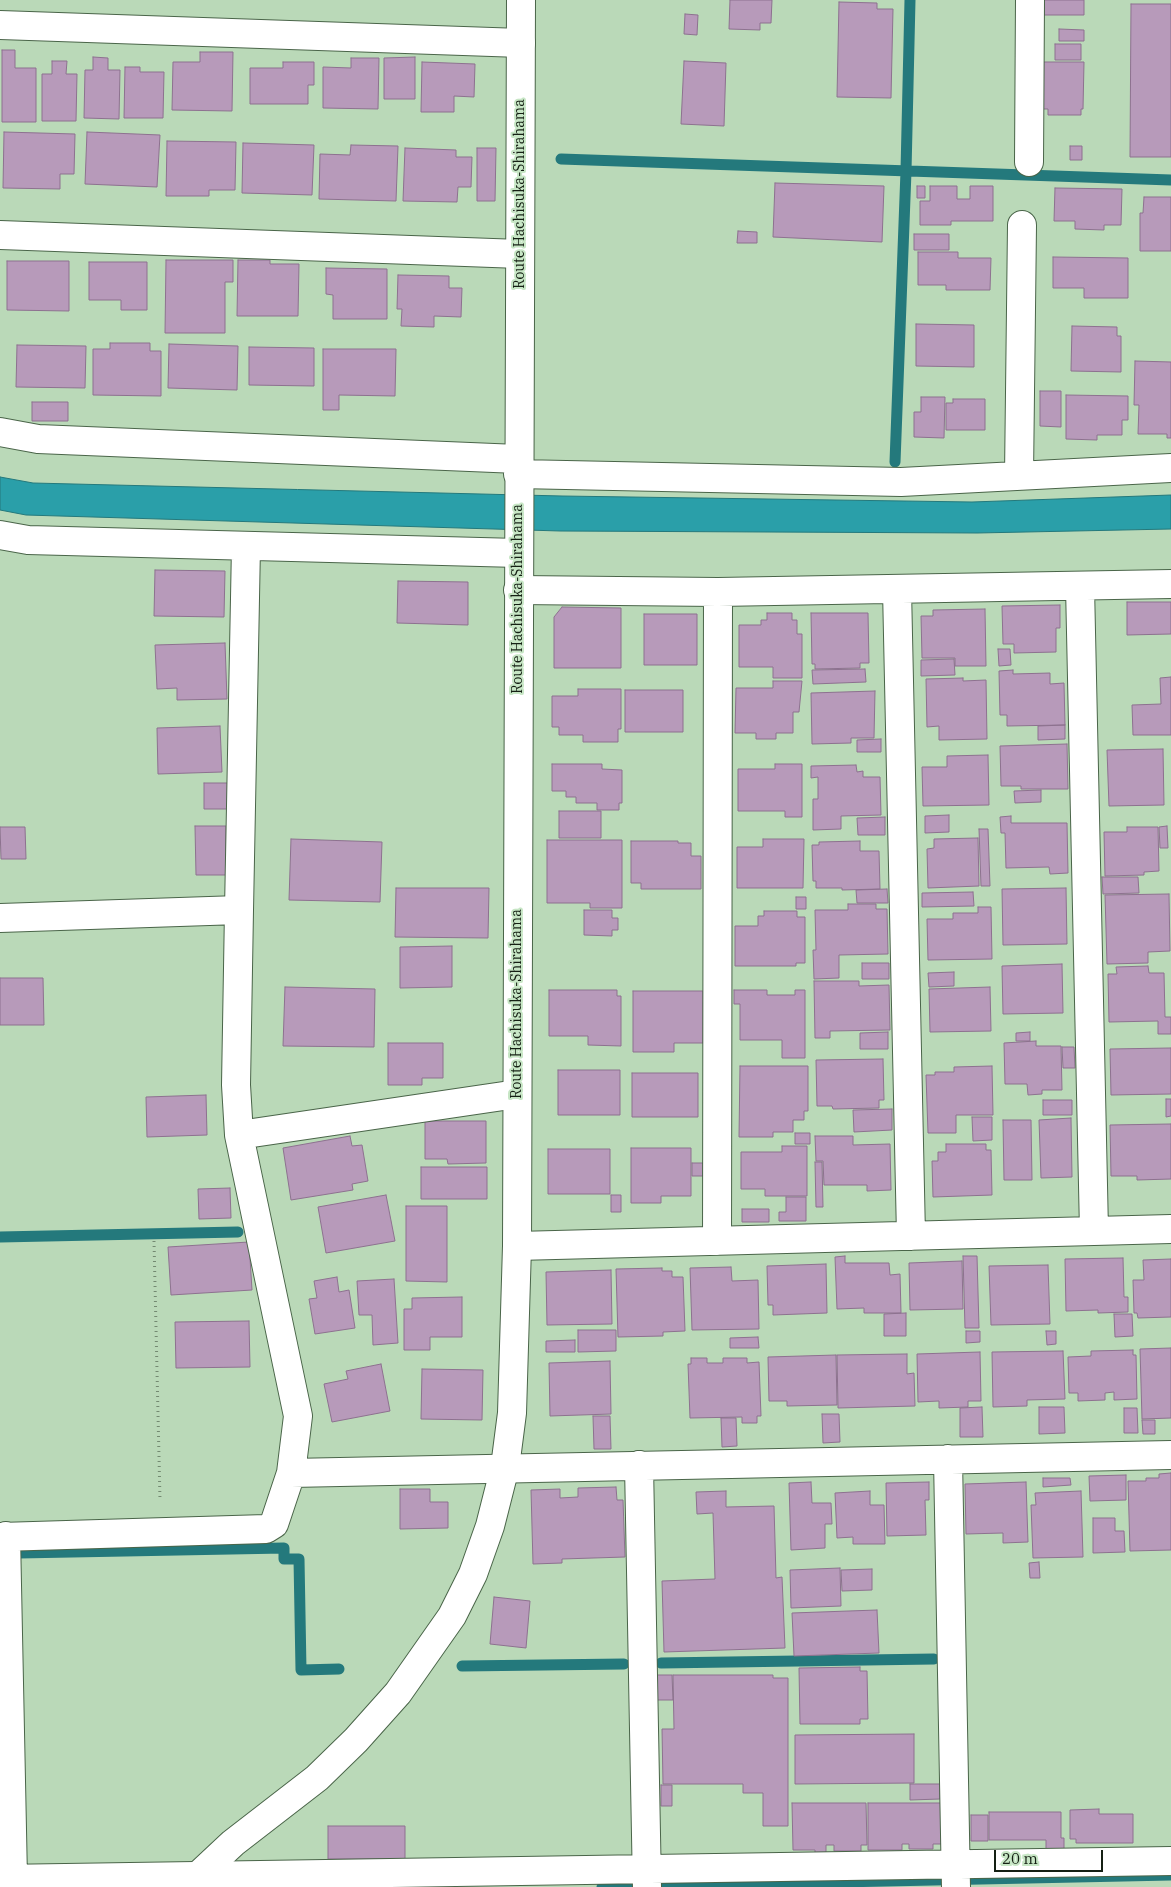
<!DOCTYPE html>
<html>
<head>
<meta charset="utf-8">
<style>
	body { margin:0 }
	#map { position:relative; width:1171px; height:1887px; overflow:hidden; background:#bad9b8; font-family:"IBM Plex Serif",serif }
	canvas { display:block }
	.scale { position:absolute; left:994px; top:1850px; width:109px; height:22px; box-sizing:border-box; border:2px solid #152014; border-top:0; padding-left:6px; font-size:15px; line-height:18px; white-space:nowrap; color:#152014; -webkit-text-stroke:4px #c7e6c5; paint-order:stroke }
</style>
</head>
<body>
<div id="map">
<canvas width="1171" height="1887"></canvas>
<div class="scale">20 m</div>
</div>
<script>
const c = document.querySelector('canvas').getContext('2d');
c.lineJoin = 'round';
function paint(path, color) { c.fillStyle = color; c.fill(path, 'evenodd'); }
const toPath = rows => new Path2D(rows.map(r => 'M' + r).join(''));
function strokePath(path, color, width, dash) { c.strokeStyle = color; c.lineWidth = width; c.lineCap = dash ? 'butt' : 'round'; c.setLineDash(dash || []); c.stroke(path); }
function write(font, color, halo, rows, align = 'center') {
  c.font = font + ' "IBM Plex Serif",serif'; c.lineWidth = 4; c.setLineDash([]); c.textBaseline = 'middle'; c.strokeStyle = halo; c.fillStyle = color; for (const [text, x, y, turn = 0] of rows) {
    c.save(); c.translate(x, y); c.rotate((+turn || 0) * Math.PI / 180); c.textAlign = isNaN(turn) ? turn : align; if (halo) c.strokeText(text, 0, 0); c.fillText(text, 0, 0); c.restore();
  }
}
const water = toPath([
	[0,477,33,483,562,496,972,502,1171,495,1171,529,977,533,560,531,26,515,0,510,0,477]
]);
const stream = toPath([
	[561,159,1171,180],
	[895,462,906,171,910,0],
	[0,1237,238,1232],
	[19,1553,284,1548,284,1559,299,1559,301,1670,339,1669],
	[661,1663,934,1659],
	[462,1666,624,1664],
	[602,1887,1171,1875]
]);
const building = toPath([
	[730,0,772,0,771,23,760,23,760,30,729,29,730,0],
	[1044,0,1084,0,1084,15,1044,15,1044,0],
	[839,2,877,3,877,9,893,9,891,98,837,97,839,2],
	[1131,4,1171,4,1171,157,1130,157,1131,4],
	[685,14,698,15,697,35,684,34,685,14],
	[1059,29,1084,30,1084,41,1059,41,1059,29],
	[1055,44,1081,44,1081,60,1055,60,1055,44],
	[2,50,15,50,15,68,36,68,36,122,2,122,2,50],
	[200,52,233,52,232,111,172,110,173,62,200,62,200,52],
	[93,57,108,58,108,70,120,70,119,119,84,118,85,70,93,70,93,57],
	[415,57,415,99,384,99,384,58,415,57],
	[351,58,379,58,378,109,323,108,323,67,351,68,351,58],
	[52,61,67,61,66,74,77,74,76,121,42,121,42,74,52,74,52,61],
	[684,61,726,63,724,126,681,124,684,61],
	[283,62,314,62,314,85,308,85,308,104,250,104,250,68,283,68,283,62],
	[422,62,475,64,474,97,454,96,454,112,421,112,422,62],
	[1043,62,1084,62,1083,109,1081,109,1081,115,1048,115,1048,109,1043,109,1043,62],
	[125,67,140,67,140,72,164,72,163,118,124,118,125,67],
	[4,132,75,134,74,174,60,174,60,189,3,188,4,132],
	[87,132,160,135,157,187,85,184,87,132],
	[167,141,236,142,235,190,209,190,209,196,166,196,167,141],
	[243,143,314,145,312,195,242,193,243,143],
	[351,145,398,146,396,201,319,199,320,154,350,155,351,145],
	[1070,146,1082,146,1082,160,1070,160,1070,146],
	[405,148,456,150,456,157,472,157,471,187,458,187,457,202,403,201,405,148],
	[477,148,496,148,495,201,477,201,477,148],
	[775,183,884,186,882,242,773,237,775,183],
	[917,186,925,186,925,198,917,198,917,186],
	[930,186,957,186,957,199,970,199,970,186,993,186,993,221,951,221,951,225,920,225,920,201,930,201,930,186],
	[1055,188,1122,189,1121,225,1104,225,1104,230,1075,229,1075,221,1054,221,1055,188],
	[1144,197,1171,197,1171,251,1140,251,1140,213,1143,213,1144,197],
	[738,231,757,232,757,243,737,243,738,231],
	[914,234,949,234,949,250,914,250,914,234],
	[918,252,958,252,958,258,991,258,990,290,946,290,946,285,918,285,918,252],
	[1053,257,1128,258,1128,298,1084,298,1084,288,1053,288,1053,257],
	[166,260,233,260,233,282,225,282,225,333,165,333,166,260],
	[238,260,270,260,270,264,299,264,298,316,237,316,238,260],
	[7,261,69,261,69,311,7,310,7,261],
	[89,262,147,262,147,310,121,310,121,300,89,300,89,262],
	[326,268,387,269,387,319,333,319,333,295,326,294,326,268],
	[398,275,449,276,449,288,462,288,461,317,434,316,434,327,401,326,402,309,397,309,398,275],
	[916,324,974,325,974,367,916,366,916,324],
	[1072,326,1117,327,1117,336,1121,336,1121,372,1071,371,1072,326],
	[110,343,150,343,150,351,161,351,161,396,93,395,93,349,110,349,110,343],
	[169,344,238,346,237,390,168,388,169,344],
	[17,345,86,346,85,388,16,387,17,345],
	[249,347,314,348,314,386,249,385,249,347],
	[323,349,396,349,395,396,339,395,339,410,323,410,323,349],
	[1135,361,1171,362,1171,438,1167,438,1167,434,1138,434,1139,405,1134,405,1135,361],
	[1040,391,1061,391,1061,427,1040,426,1040,391],
	[1066,395,1128,396,1128,420,1122,420,1122,435,1097,435,1097,440,1066,439,1066,395],
	[921,397,945,397,944,438,914,437,914,412,921,412,921,397],
	[953,399,985,399,985,430,946,430,946,403,953,403,953,399],
	[32,402,68,402,68,421,32,421,32,402],
	[155,570,225,571,224,617,154,616,155,570],
	[398,581,468,582,468,625,397,623,398,581],
	[1127,602,1171,602,1171,634,1127,635,1127,602],
	[1060,605,1060,628,1056,628,1056,652,1014,653,1014,644,1003,644,1002,606,1060,605],
	[562,607,621,608,621,668,554,668,554,617,562,607],
	[985,609,986,666,955,666,955,658,922,658,921,616,933,616,933,610,985,609],
	[767,613,792,613,792,620,797,620,797,634,802,634,802,678,773,678,773,667,739,667,739,625,761,625,761,620,767,620,767,613],
	[811,613,868,613,869,663,860,663,860,668,815,669,815,664,812,664,811,613],
	[644,614,697,614,697,665,644,665,644,614],
	[225,643,227,699,177,700,177,688,157,689,155,645,225,643],
	[998,649,1010,649,1011,665,999,666,998,649],
	[954,659,955,675,921,676,921,660,954,659],
	[865,669,866,682,813,684,812,670,865,669],
	[1013,670,1013,674,1050,673,1050,684,1064,683,1065,725,1007,726,1007,715,1000,715,999,671,1013,670],
	[1171,677,1171,735,1133,735,1132,705,1161,704,1160,678,1171,677],
	[963,678,963,681,986,680,987,739,939,740,939,726,927,727,926,679,963,678],
	[773,681,802,681,799,712,793,712,793,733,776,733,776,739,756,739,756,733,735,733,736,688,773,688,773,681],
	[578,689,621,689,621,729,618,729,618,742,583,742,583,735,559,735,559,727,552,727,552,696,578,696,578,689],
	[625,690,683,690,683,732,625,732,625,690],
	[875,691,874,738,851,738,851,743,812,744,811,693,875,691],
	[1065,725,1065,739,1038,740,1038,726,1065,725],
	[220,726,222,772,158,774,157,728,220,726],
	[881,739,881,752,857,752,857,740,881,739],
	[1067,744,1068,789,1021,789,1021,786,1001,786,1000,746,1067,744],
	[1163,749,1164,805,1109,806,1107,750,1163,749],
	[988,755,989,805,923,806,922,767,947,767,947,756,988,755],
	[552,764,602,764,602,769,622,770,622,803,619,803,619,810,597,810,597,803,576,803,576,797,566,797,566,791,552,791,552,764],
	[775,764,802,764,802,817,785,817,785,811,738,811,738,769,775,769,775,764],
	[856,765,857,772,863,771,863,777,880,777,881,815,841,816,841,829,813,830,813,799,818,799,818,777,811,778,811,766,856,765],
	[204,783,233,783,233,809,204,809,204,783],
	[1041,790,1041,802,1015,803,1014,791,1041,790],
	[559,811,601,811,601,838,559,838,559,811],
	[949,815,949,832,925,833,925,816,949,815],
	[1011,816,1011,823,1067,823,1068,873,1050,874,1049,867,1006,868,1005,833,1001,833,1000,817,1011,816],
	[885,817,885,835,858,835,857,818,885,817],
	[195,826,226,826,226,875,196,875,195,826],
	[1167,826,1168,848,1160,848,1159,827,1167,826],
	[0,827,25,827,26,859,1,859,0,827],
	[1127,827,1158,827,1159,871,1144,872,1144,875,1105,876,1104,832,1127,832,1127,827],
	[979,829,988,829,990,886,981,886,979,829],
	[978,838,979,886,928,888,927,849,934,848,934,839,978,838],
	[291,839,382,842,380,902,289,900,291,839],
	[763,839,804,839,803,888,737,888,737,847,763,847,763,839],
	[547,840,622,840,622,908,590,908,590,903,547,903,547,840],
	[631,841,678,841,678,843,691,843,691,856,701,856,701,889,641,889,641,883,631,883,631,841],
	[860,841,860,851,879,851,880,889,842,890,842,888,816,888,816,881,813,881,812,845,819,845,819,842,860,841],
	[1102,877,1138,877,1139,893,1103,894,1102,877],
	[396,888,489,888,488,938,395,937,396,888],
	[1066,888,1067,944,1003,945,1002,889,1066,888],
	[887,889,888,903,857,903,856,890,887,889],
	[973,892,974,906,922,907,922,893,973,892],
	[1169,894,1170,951,1148,952,1148,963,1107,964,1105,895,1169,894],
	[796,897,806,897,806,909,796,909,796,897],
	[848,904,876,904,876,909,887,909,888,954,839,955,839,978,814,979,813,950,816,950,815,910,848,910,848,904],
	[978,907,991,907,992,959,928,960,927,919,953,919,953,913,978,913,978,907],
	[584,910,612,910,612,918,618,918,618,930,612,930,612,936,584,935,584,910],
	[764,911,797,911,797,917,805,917,805,963,796,963,796,966,735,966,735,926,758,926,758,916,764,916,764,911],
	[452,946,452,987,400,988,400,947,452,946],
	[862,963,889,963,889,979,862,979,862,963],
	[1062,964,1063,1013,1003,1014,1002,966,1062,964],
	[1148,966,1149,973,1164,973,1165,1017,1171,1017,1171,1034,1158,1034,1158,1021,1109,1022,1108,974,1117,974,1116,967,1148,966],
	[954,972,954,986,929,987,928,973,954,972],
	[0,978,43,978,44,1025,0,1025,0,978],
	[814,981,859,981,859,986,889,985,890,1030,830,1031,830,1038,815,1038,814,981],
	[285,987,375,989,374,1047,283,1046,285,987],
	[990,987,991,1031,930,1032,929,989,990,987],
	[549,990,617,990,617,996,621,996,621,1046,588,1045,588,1036,549,1036,549,990],
	[734,990,767,990,767,995,795,995,795,990,805,990,805,1058,782,1058,782,1040,740,1040,740,1004,734,1004,734,990],
	[633,991,703,991,703,1043,674,1043,674,1052,633,1052,633,991],
	[888,1032,888,1049,860,1049,860,1033,888,1032],
	[1030,1032,1030,1041,1016,1041,1016,1033,1030,1032],
	[1036,1041,1036,1046,1061,1046,1062,1090,1042,1090,1042,1094,1028,1095,1027,1084,1005,1084,1004,1043,1036,1041],
	[388,1043,443,1043,443,1078,422,1078,422,1085,388,1085,388,1043],
	[1062,1047,1074,1047,1075,1068,1063,1068,1062,1047],
	[1171,1048,1171,1094,1111,1095,1110,1049,1171,1048],
	[883,1059,884,1100,879,1100,879,1108,833,1109,832,1106,817,1106,816,1060,883,1059],
	[740,1066,808,1066,808,1111,804,1111,804,1120,793,1120,793,1132,773,1132,773,1137,739,1137,740,1066],
	[992,1066,993,1115,956,1115,956,1133,928,1133,926,1075,935,1075,935,1072,954,1072,954,1067,992,1066],
	[558,1070,620,1070,620,1115,558,1115,558,1070],
	[632,1073,698,1073,698,1117,632,1117,632,1073],
	[206,1095,207,1135,147,1137,146,1097,206,1095],
	[1166,1099,1171,1099,1171,1116,1166,1117,1166,1099],
	[1043,1100,1072,1100,1072,1115,1043,1115,1043,1100],
	[892,1109,892,1130,854,1132,853,1110,892,1109],
	[972,1117,992,1117,992,1140,973,1141,972,1117],
	[1071,1118,1072,1177,1041,1178,1039,1120,1071,1118],
	[1003,1120,1031,1120,1032,1180,1004,1180,1003,1120],
	[425,1121,486,1121,486,1163,448,1164,447,1159,425,1159,425,1121],
	[1171,1124,1171,1179,1137,1180,1137,1176,1111,1176,1110,1125,1171,1124],
	[795,1133,810,1133,810,1144,795,1144,795,1133],
	[350,1136,352,1146,362,1145,368,1181,352,1184,353,1190,291,1200,283,1148,350,1136],
	[815,1136,853,1136,853,1145,890,1144,891,1190,867,1191,867,1185,824,1185,823,1161,816,1161,815,1136],
	[946,1144,986,1144,986,1150,991,1150,992,1195,933,1197,932,1161,938,1161,938,1152,946,1152,946,1144],
	[782,1146,807,1146,807,1196,765,1196,765,1189,741,1189,741,1152,782,1152,782,1146],
	[631,1148,691,1148,691,1196,661,1196,661,1203,631,1203,631,1148],
	[548,1149,610,1149,610,1194,548,1194,548,1149],
	[815,1162,822,1162,823,1207,816,1207,815,1162],
	[692,1163,703,1163,703,1176,692,1176,692,1163],
	[421,1167,487,1167,487,1199,421,1199,421,1167],
	[230,1188,231,1218,199,1219,198,1189,230,1188],
	[386,1195,395,1241,326,1253,318,1207,386,1195],
	[611,1195,621,1195,621,1212,611,1212,611,1195],
	[786,1197,806,1197,806,1221,779,1221,779,1212,786,1212,786,1197],
	[406,1206,447,1206,447,1282,406,1281,406,1206],
	[742,1209,769,1209,769,1222,742,1222,742,1209],
	[249,1242,252,1290,171,1295,168,1247,249,1242],
	[845,1256,845,1263,889,1263,890,1275,900,1274,901,1313,864,1313,864,1308,837,1309,835,1257,845,1256],
	[963,1256,977,1256,979,1328,965,1328,963,1256],
	[1123,1258,1124,1297,1128,1297,1128,1312,1098,1313,1098,1310,1066,1311,1065,1259,1123,1258],
	[1171,1259,1171,1317,1138,1318,1137,1313,1134,1313,1133,1280,1144,1280,1143,1260,1171,1259],
	[962,1261,963,1309,910,1310,909,1263,962,1261],
	[826,1264,827,1313,773,1315,773,1305,768,1305,767,1266,826,1264],
	[1048,1265,1050,1324,991,1325,989,1266,1048,1265],
	[731,1267,732,1281,758,1280,759,1329,692,1330,690,1268,731,1267],
	[662,1268,662,1271,672,1271,672,1277,683,1277,685,1331,663,1332,663,1336,618,1337,616,1269,662,1268],
	[611,1270,612,1324,547,1325,546,1272,611,1270],
	[337,1277,339,1292,349,1290,355,1328,315,1334,309,1299,317,1298,314,1281,337,1277],
	[394,1279,398,1343,373,1345,372,1315,359,1315,357,1281,394,1279],
	[462,1297,462,1337,430,1337,430,1350,404,1350,404,1309,412,1309,412,1298,462,1297],
	[906,1313,906,1336,884,1336,884,1314,906,1313],
	[1114,1314,1132,1314,1133,1336,1115,1337,1114,1314],
	[249,1321,250,1367,176,1368,175,1322,249,1321],
	[578,1330,616,1330,616,1351,578,1352,578,1330],
	[966,1331,980,1331,980,1342,966,1343,966,1331],
	[1046,1331,1056,1331,1056,1344,1047,1345,1046,1331],
	[758,1337,759,1348,730,1348,730,1338,758,1337],
	[575,1340,575,1352,546,1352,546,1341,575,1340],
	[1171,1348,1171,1418,1142,1419,1140,1349,1171,1348],
	[1133,1350,1133,1355,1136,1355,1137,1399,1114,1400,1114,1392,1105,1393,1105,1400,1078,1401,1078,1393,1069,1393,1068,1357,1091,1356,1091,1351,1133,1350],
	[1063,1351,1065,1399,1027,1400,1027,1406,993,1407,992,1352,1063,1351],
	[980,1352,981,1401,968,1401,968,1407,939,1408,939,1401,918,1402,917,1354,980,1352],
	[907,1354,907,1374,914,1373,915,1406,838,1408,837,1355,907,1354],
	[836,1355,837,1405,787,1406,787,1401,769,1401,768,1357,836,1355],
	[691,1358,707,1358,707,1363,723,1363,723,1358,747,1358,747,1363,759,1362,761,1416,757,1416,757,1423,742,1423,742,1417,690,1418,688,1364,691,1364,691,1358],
	[610,1361,611,1414,550,1416,549,1363,610,1361],
	[381,1364,390,1411,332,1422,324,1384,348,1379,346,1371,381,1364],
	[422,1369,483,1370,482,1420,421,1419,422,1369],
	[982,1407,983,1437,960,1437,960,1408,982,1407],
	[1039,1407,1064,1407,1065,1433,1039,1434,1039,1407],
	[1124,1408,1137,1408,1138,1433,1124,1433,1124,1408],
	[822,1414,839,1414,840,1442,823,1443,822,1414],
	[593,1416,610,1416,611,1449,594,1449,593,1416],
	[721,1418,736,1418,737,1446,722,1447,721,1418],
	[1142,1420,1155,1420,1155,1434,1143,1434,1142,1420],
	[1171,1473,1171,1550,1130,1551,1128,1481,1146,1481,1146,1478,1159,1478,1159,1474,1171,1473],
	[1126,1475,1126,1500,1090,1501,1089,1476,1126,1475],
	[1043,1478,1070,1478,1071,1485,1043,1487,1043,1478],
	[811,1482,812,1503,831,1503,832,1524,825,1524,825,1548,791,1550,789,1483,811,1482],
	[929,1482,929,1500,925,1500,926,1535,887,1536,886,1483,929,1482],
	[1026,1482,1028,1542,1003,1543,1003,1533,966,1534,965,1484,1026,1482],
	[616,1487,617,1500,623,1500,625,1557,562,1559,562,1563,533,1564,531,1490,560,1489,560,1498,578,1497,578,1488,616,1487],
	[400,1489,430,1489,430,1502,448,1502,448,1528,400,1529,400,1489],
	[726,1491,726,1507,774,1506,776,1578,782,1577,785,1648,664,1652,662,1581,715,1579,713,1513,697,1514,696,1492,726,1491],
	[870,1491,870,1505,884,1505,885,1544,853,1544,853,1537,837,1538,835,1493,870,1491],
	[1081,1491,1083,1557,1033,1558,1031,1505,1036,1505,1035,1493,1081,1491],
	[1093,1518,1115,1518,1115,1531,1124,1531,1125,1552,1093,1553,1093,1518],
	[1039,1562,1040,1578,1030,1578,1029,1563,1039,1562],
	[840,1568,841,1606,791,1608,790,1570,840,1568],
	[872,1569,872,1590,842,1591,841,1570,872,1569],
	[494,1597,530,1601,526,1648,490,1644,494,1597],
	[877,1610,879,1653,794,1656,792,1613,877,1610],
	[860,1667,860,1671,867,1671,868,1719,860,1719,860,1724,800,1724,799,1668,860,1667],
	[657,1675,672,1675,673,1700,657,1700,657,1675],
	[673,1675,773,1675,773,1678,788,1678,788,1826,763,1826,763,1793,743,1793,743,1784,663,1784,662,1729,674,1729,673,1675],
	[914,1734,914,1783,795,1784,795,1735,914,1734],
	[910,1784,940,1784,940,1799,910,1800,910,1784],
	[661,1785,672,1785,672,1806,661,1806,661,1785],
	[792,1803,866,1803,867,1845,861,1845,861,1851,834,1851,834,1845,826,1845,826,1853,815,1853,815,1850,793,1850,792,1803],
	[868,1803,941,1803,942,1844,933,1844,933,1849,909,1849,909,1844,902,1844,902,1850,868,1850,868,1803],
	[1099,1809,1099,1814,1133,1814,1133,1843,1076,1843,1076,1839,1070,1839,1070,1810,1099,1809],
	[989,1812,1061,1812,1061,1838,1064,1838,1064,1851,1046,1851,1046,1840,989,1840,989,1812],
	[971,1815,988,1815,988,1841,971,1841,971,1815],
	[328,1826,405,1826,405,1859,328,1859,328,1826]
]);
const path = toPath([
	[154,1241,160,1500]
]);
const minor = toPath([
	[0,25,521,43],
	[1029,162,1030,0],
	[0,235,520,254],
	[0,432,38,439,518,459],
	[518,474,901,482,1171,468],
	[1019,476,1022,225],
	[0,535,28,540,518,553],
	[1080,586,1094,1231],
	[897,589,911,1236],
	[518,590,718,592,1171,584],
	[239,910,246,546],
	[0,918,239,910,236,1085,239,1135,298,1416,291,1473,274,1524,266,1529,0,1537],
	[239,1135,517,1094],
	[717,1241,718,592],
	[517,1246,1171,1229],
	[948,1459,956,1887],
	[639,1465,647,1887],
	[291,1473,1171,1455],
	[6,1536,13,1879],
	[0,1879,1171,1861]
]);
const major = toPath([
	[186,1887,233,1843,317,1778,356,1740,398,1693,452,1616,473,1574,490,1526,505,1467,512,1413,517,1246,521,0]
]);
const streetNames = [
	["Route Hachisuka-Shirahama",520,194,-90],
	["Route Hachisuka-Shirahama",518,599,-90],
	["Route Hachisuka-Shirahama",517,1004,-90]
];
paint(water, '#2a9fa9');
strokePath(water, '#24797c', 1);
strokePath(stream, '#24797c', 11);
paint(building, '#b79aba');
strokePath(building, '#8d718f', 1);
strokePath(minor, '#4a6549', 30);
strokePath(major, '#4a6549', 30);
strokePath(path, '#738971', 3, [1, 4]);
strokePath(minor, '#fff', 28);
strokePath(major, '#fff', 28);
write('14px', '#152014', '#c7e6c5', streetNames);
</script>
</body>
</html>
